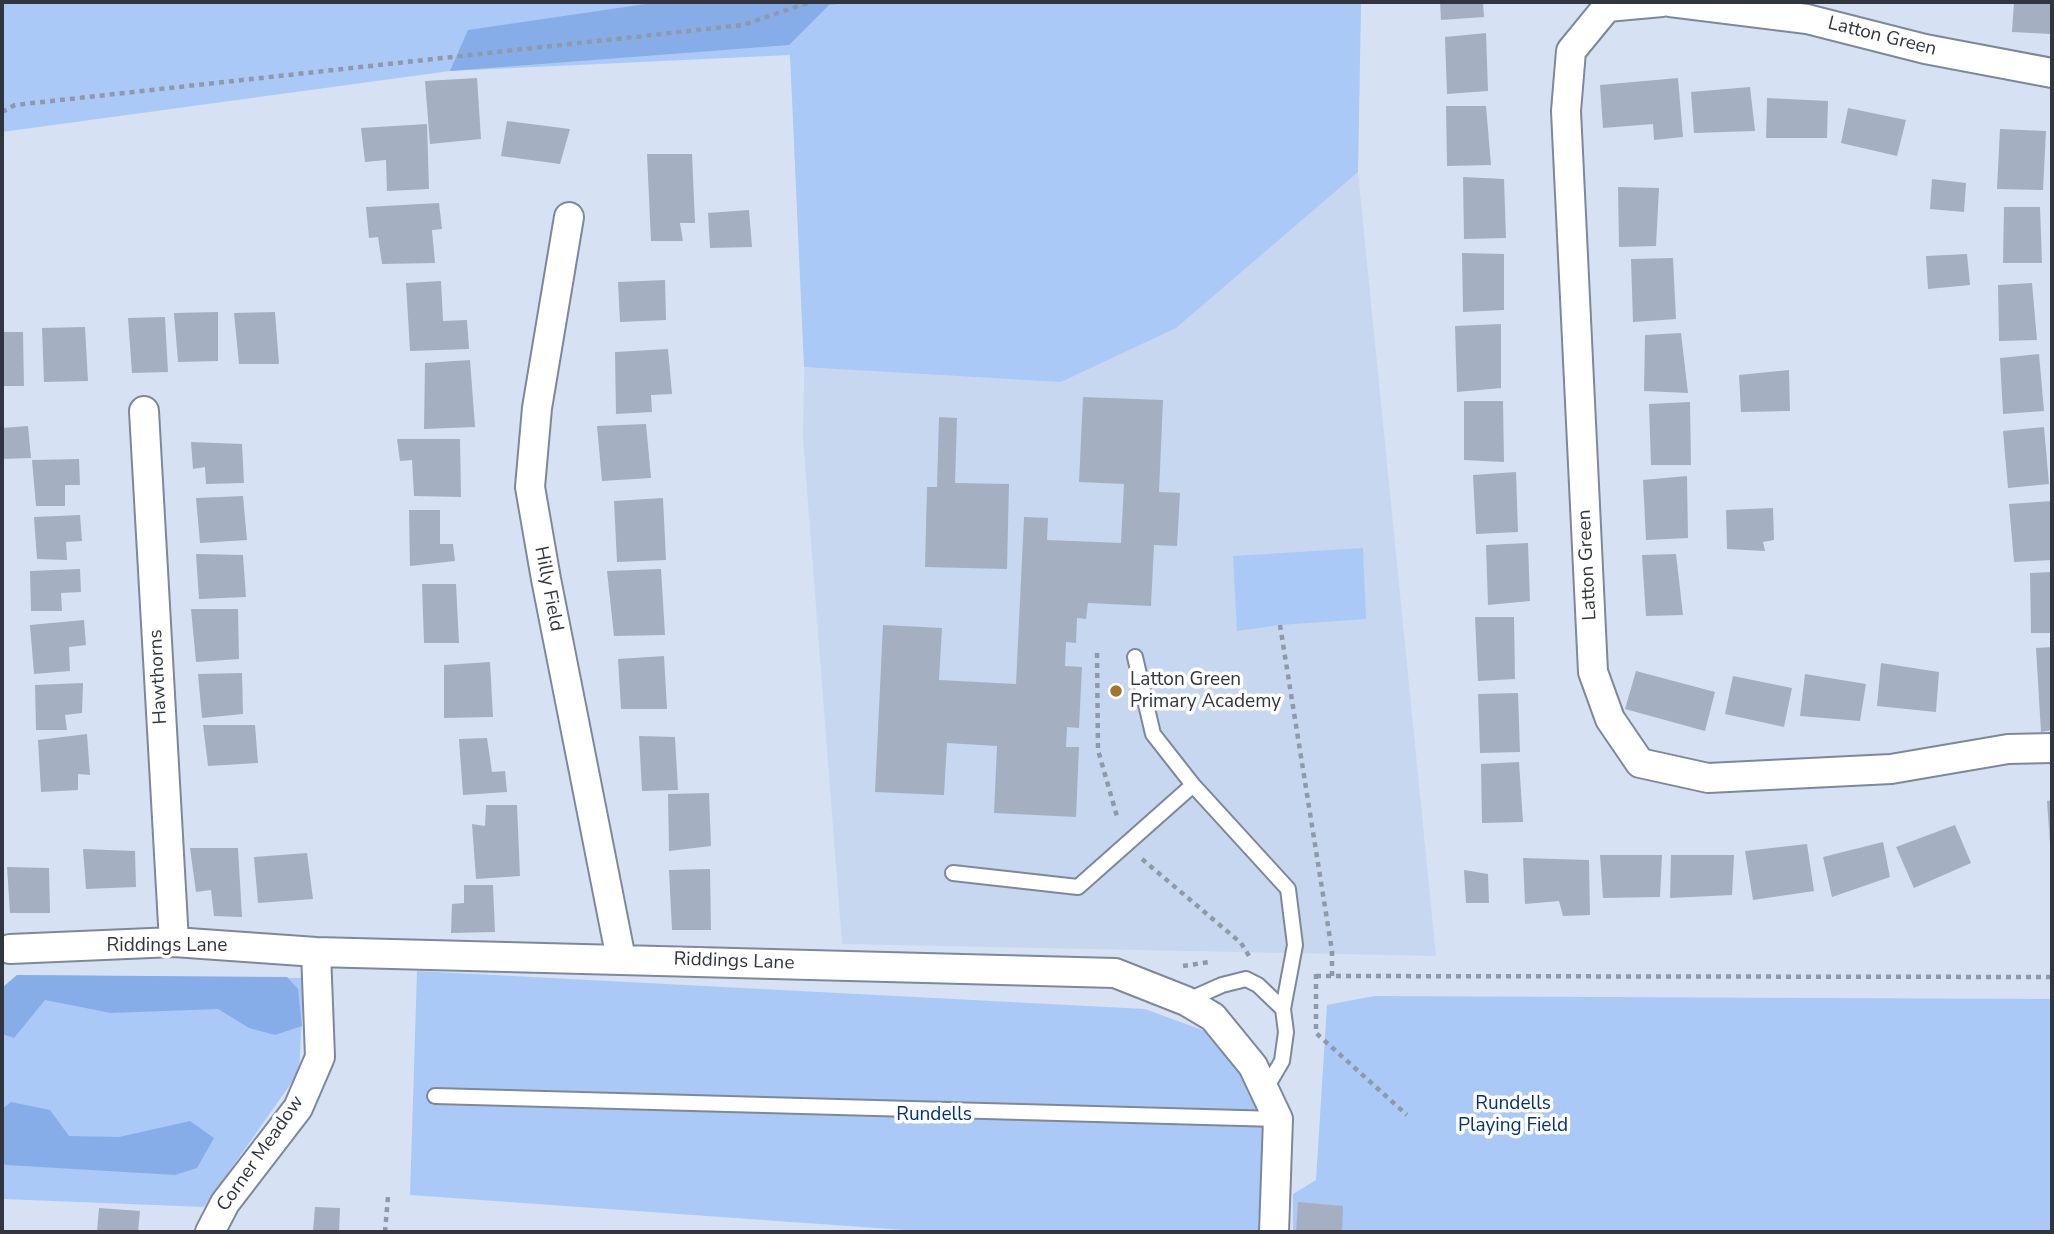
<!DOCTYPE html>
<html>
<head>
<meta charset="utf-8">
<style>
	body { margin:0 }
	#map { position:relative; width:2054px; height:1234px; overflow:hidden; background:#d6e2f4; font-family:"Nunito Sans",sans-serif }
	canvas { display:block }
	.frame { position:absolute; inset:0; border:4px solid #31353d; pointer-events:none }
</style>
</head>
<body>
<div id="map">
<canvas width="2054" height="1234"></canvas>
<div class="frame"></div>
</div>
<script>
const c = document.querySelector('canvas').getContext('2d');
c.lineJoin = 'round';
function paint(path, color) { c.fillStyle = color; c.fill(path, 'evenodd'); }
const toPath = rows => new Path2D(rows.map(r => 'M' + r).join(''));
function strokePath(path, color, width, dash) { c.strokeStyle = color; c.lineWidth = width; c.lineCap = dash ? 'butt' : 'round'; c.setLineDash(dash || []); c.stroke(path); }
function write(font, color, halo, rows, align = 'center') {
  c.font = font + ' "Nunito Sans",sans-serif'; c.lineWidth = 7; c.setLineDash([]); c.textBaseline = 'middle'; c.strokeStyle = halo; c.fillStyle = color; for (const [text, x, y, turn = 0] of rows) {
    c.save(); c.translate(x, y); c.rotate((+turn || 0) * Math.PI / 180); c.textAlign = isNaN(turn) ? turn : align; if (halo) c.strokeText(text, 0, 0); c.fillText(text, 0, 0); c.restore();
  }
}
const built = toPath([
	[1361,2,1358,172,1436,956,842,944,803,438,807,221,789,45]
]);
const green = toPath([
	[2,2,1361,2,1358,172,1176,328,1061,382,804,367,790,55,450,71,2,132],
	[1363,548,1366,619,1280,625,1237,631,1233,556],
	[417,971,1145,1009,1216,1035,1257,1083,1269,1122,1267,1232,933,1232,410,1195],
	[17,975,304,978,299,1072,204,1207,2,1199,2,988],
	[1374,996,2052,999,2052,1232,1293,1232,1293,1194,1316,1180,1327,1005]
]);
const forest = toPath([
	[659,2,854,2,829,5,789,45,450,71,468,30],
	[17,975,287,977,298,989,302,1026,275,1035,249,1028,218,1009,111,1013,45,1000,14,1038,2,1034,2,988],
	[11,1102,50,1110,69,1136,119,1137,190,1121,214,1138,197,1168,175,1175,6,1165,2,1163,2,1109]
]);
const building = toPath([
	[1440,2,1483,2,1484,17,1441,20],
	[2014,2,2052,2,2051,34,2012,32],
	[1486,33,1488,91,1447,94,1445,37],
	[477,78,481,139,430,144,425,81],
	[1678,78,1683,137,1654,140,1653,124,1603,128,1600,85],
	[1750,87,1755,131,1694,133,1691,92],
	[1767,98,1828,101,1827,138,1766,138],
	[1446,106,1486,106,1491,165,1447,166],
	[1848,108,1906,120,1897,156,1841,143],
	[507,121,570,129,560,164,501,156],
	[427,124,429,189,387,191,386,160,365,162,361,128],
	[2000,129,2046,131,2043,190,1997,189],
	[647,154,692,154,695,223,680,223,683,241,651,241],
	[1463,177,1504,179,1506,238,1464,239],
	[1932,179,1966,183,1964,212,1930,209],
	[1618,187,1659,188,1656,246,1619,247],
	[439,203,442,229,432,230,435,263,382,264,378,237,369,238,366,207],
	[2004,207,2040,207,2042,263,2003,263],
	[749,210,752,247,710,248,708,213],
	[1462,253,1504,254,1504,310,1463,312],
	[1967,254,1970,285,1928,289,1926,256],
	[1673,258,1676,319,1633,322,1631,259],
	[665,280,666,320,620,322,618,282],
	[441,281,443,321,467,320,469,349,410,351,406,283],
	[2032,283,2037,340,1999,341,1998,285],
	[218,312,218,361,178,362,174,313],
	[275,312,279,364,239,364,234,313],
	[165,317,168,372,132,373,128,318],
	[1501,324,1501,388,1457,392,1455,326],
	[85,327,88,381,44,382,42,328],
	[2,332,23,332,24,386,2,386],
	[1681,333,1688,393,1644,391,1645,335],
	[668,349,672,394,651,395,652,412,616,414,615,352],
	[2039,354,2044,411,2003,414,2000,358],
	[470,360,475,427,424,429,425,363],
	[1789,370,1790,411,1741,412,1739,375],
	[1083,397,1163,400,1159,492,1180,493,1177,546,1154,545,1151,606,1088,603,1086,619,1077,618,1076,643,1066,642,1065,666,1082,667,1079,728,1067,727,1066,747,1079,747,1076,817,994,813,997,746,947,743,944,795,875,792,883,625,942,628,939,680,1016,684,1024,517,1048,518,1047,540,1121,543,1124,484,1079,482],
	[1464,401,1503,401,1504,462,1464,460],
	[1690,402,1691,465,1651,465,1649,404],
	[939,417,957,418,955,483,1009,484,1007,569,925,567,927,487,937,487],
	[646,424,651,478,602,481,597,426],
	[28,426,31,458,2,459,2,428],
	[2044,427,2049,484,2008,488,2003,431],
	[397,439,460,439,461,497,414,496,412,460,400,461],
	[191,442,242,444,244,483,206,484,205,467,193,469],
	[79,459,80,485,65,485,65,506,36,506,32,460],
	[1516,472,1518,532,1476,534,1473,475],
	[1687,476,1688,538,1646,540,1643,480],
	[243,496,247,540,200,543,196,498],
	[663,498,666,560,617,562,614,501],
	[2052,501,2052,560,2014,562,2009,504],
	[1773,508,1774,540,1763,542,1765,551,1727,549,1726,510],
	[409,510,440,510,440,544,453,544,455,561,410,566],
	[80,515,82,541,66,542,67,560,37,559,34,517],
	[1528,543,1530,601,1488,605,1486,545],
	[196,554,243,555,246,597,199,599],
	[1676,554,1683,615,1646,616,1642,555],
	[80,569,81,592,61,593,62,611,31,611,30,571],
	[661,569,665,635,614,636,607,571],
	[2052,572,2052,633,2031,633,2030,573],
	[422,584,456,584,459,643,424,643],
	[191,609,238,609,239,659,196,662],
	[1475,617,1514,617,1515,679,1478,681],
	[84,620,86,645,69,647,70,671,34,674,30,625],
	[2052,647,2052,730,2041,732,2036,648],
	[664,656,667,709,621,709,618,659],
	[490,662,493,717,444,718,444,665],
	[1881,663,1939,672,1936,712,1877,706],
	[1636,671,1715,692,1705,731,1625,709],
	[242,673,243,714,202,718,198,674],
	[1805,674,1866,684,1860,721,1800,716],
	[1733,676,1792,688,1784,727,1725,714],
	[83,683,82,713,65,715,67,730,36,730,35,685],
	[1518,693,1520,752,1480,753,1478,694],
	[203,725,255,725,258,763,208,766],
	[87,734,90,775,78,774,78,790,41,792,38,740],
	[639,736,675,737,678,790,642,791],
	[487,738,492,772,505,771,507,792,463,795,459,739],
	[1519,762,1523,822,1482,823,1481,764],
	[709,793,711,846,669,851,668,794],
	[2052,800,2052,844,2050,844,2047,801],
	[486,805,517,805,520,876,476,879,472,824,485,826],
	[1955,825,1971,863,1914,888,1896,847],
	[1883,842,1890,877,1832,897,1823,857],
	[1807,844,1814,891,1753,900,1745,851],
	[190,848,238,848,242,917,214,916,211,890,196,892],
	[83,849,135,851,136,887,86,889],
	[307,853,313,899,258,903,254,857],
	[1600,855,1662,855,1660,897,1603,898],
	[1671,855,1734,855,1732,895,1670,898],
	[1523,858,1589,860,1590,915,1563,916,1559,901,1525,904],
	[7,867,49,868,50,913,10,913],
	[710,869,711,930,672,930,669,870],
	[1464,870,1488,874,1489,903,1466,903],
	[464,885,493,885,495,932,451,933,452,904,464,903],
	[1298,1202,1343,1206,1342,1232,1296,1232],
	[315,1207,340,1208,339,1232,313,1232],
	[99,1208,140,1211,138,1232,97,1232]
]);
const path = toPath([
	[2,112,15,105,743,25,810,2],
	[1280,625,1332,951,1332,976],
	[1097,653,1098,750,1118,820],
	[1142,859,1241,943,1249,956],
	[1183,966,1209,962],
	[1316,974,1316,1033,1407,1115],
	[1316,976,2052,977],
	[385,1232,388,1197]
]);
const lane = toPath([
	[1135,657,1153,734,1193,785,1288,889,1295,945,1283,1009],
	[953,873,1078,887,1193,785],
	[1186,1001,1222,985,1246,979,1258,985,1283,1009,1286,1032,1282,1061,1265,1090],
	[435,1096,1278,1119]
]);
const street = toPath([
	[1662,2,1607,7,1571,51,1566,111,1593,672,1610,719,1640,763,1708,778,1891,769,2008,749,2052,748],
	[1670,2,1807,19,1925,49,2052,73],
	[569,217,537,408,530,487,546,579,621,959],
	[144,411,174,942],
	[10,949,174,942,316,952,1115,973,1186,1001,1213,1017,1253,1066,1278,1119,1274,1232],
	[210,1232,225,1203,298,1108,320,1057,316,952]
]);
const markers = [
	[1116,691,7,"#a17626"]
];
const streetNames = [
	["Latton Green",1882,37,14],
	["Latton Green",1588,565,-93],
	["Hilly Field",548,589,79],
	["Hawthorns",159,677,-93],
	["Riddings Lane",167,946],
	["Riddings Lane",734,962,2],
	["Corner Meadow",261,1154,-55]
];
const poiNames = [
	["Latton Green",1130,680],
	["Primary Academy",1130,702]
];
const parkNames = [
	["Rundells",1513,1104],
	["Playing Field",1513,1126],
	["Rundells",934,1115]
];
paint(built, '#c7d7f0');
paint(green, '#abc9f7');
paint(forest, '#87ade8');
paint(building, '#a4b0c1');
strokePath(lane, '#7d8899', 18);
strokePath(street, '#7d8899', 32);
strokePath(path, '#9099a7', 4.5, [5, 5]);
strokePath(lane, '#fff', 14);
strokePath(street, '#fff', 28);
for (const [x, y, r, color] of markers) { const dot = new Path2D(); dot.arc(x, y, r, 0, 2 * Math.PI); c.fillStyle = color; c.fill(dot); strokePath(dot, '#fff', 2.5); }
write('19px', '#31353d', '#fff', streetNames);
write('19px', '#31353d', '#fff', poiNames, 'left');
write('19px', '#033276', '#fff', parkNames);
</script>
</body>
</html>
